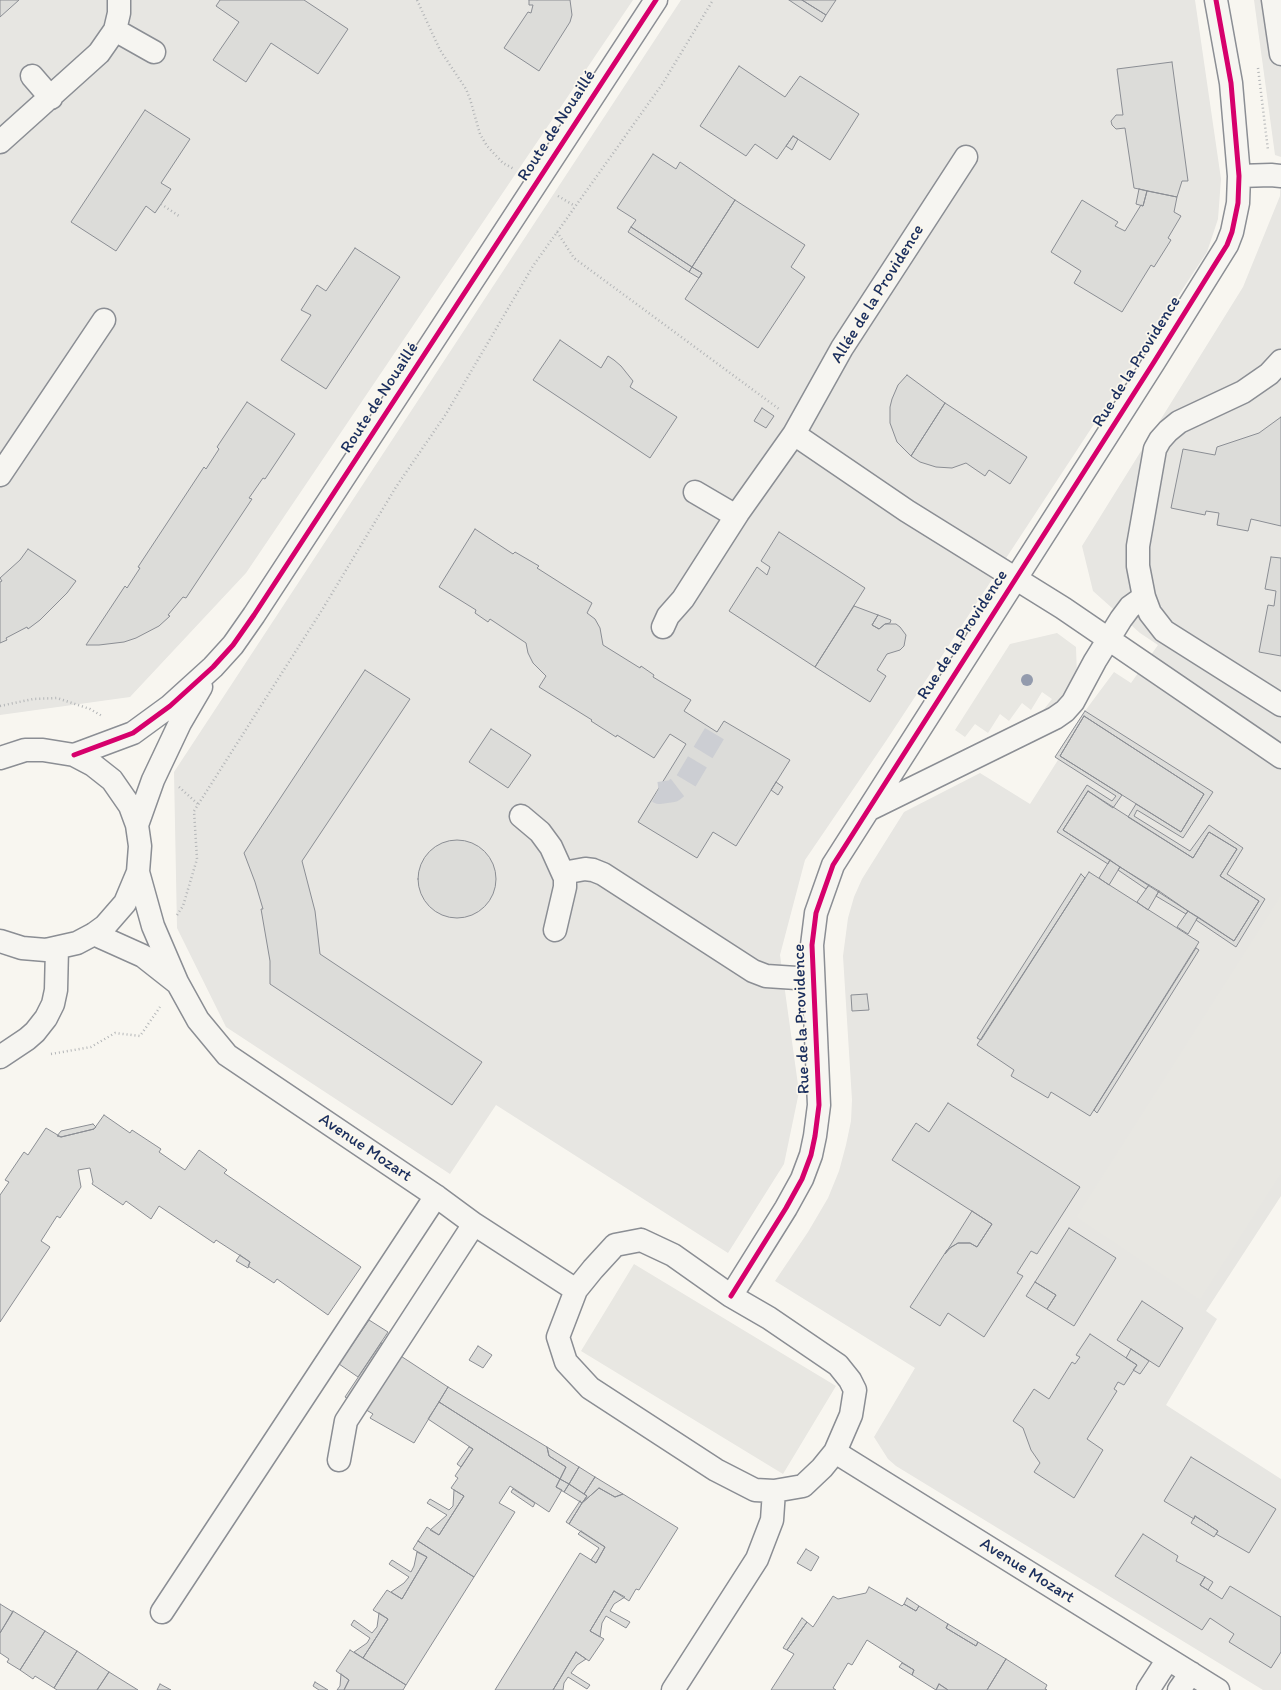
<!DOCTYPE html>
<html>
<head>
<meta charset="utf-8">
<style>
	body { margin:0 }
	canvas { display:block; background:#f8f6f0 }
</style>
</head>
<body>
<canvas width="1281" height="1690"></canvas>
<script>
const c = document.querySelector('canvas').getContext('2d');
c.lineJoin = 'round';
function paint(path, color) { c.fillStyle = color; c.fill(path, 'evenodd'); }
const toPath = rows => new Path2D(rows.map(r => 'M' + r).join(''));
function strokePath(path, color, width, dash) { c.strokeStyle = color; c.lineWidth = width; c.lineCap = dash ? 'butt' : 'round'; c.setLineDash(dash || []); c.stroke(path); }
function write(font, color, halo, rows, align = 'center') {
  c.font = font + ' Itim,sans-serif'; c.lineWidth = 3.5; c.setLineDash([]); c.textBaseline = 'middle'; c.strokeStyle = halo; c.fillStyle = color; for (const [text, x, y, turn = 0] of rows) {
    c.save(); c.translate(x, y); c.rotate((+turn || 0) * Math.PI / 180); c.textAlign = isNaN(turn) ? turn : align; if (halo) c.strokeText(text, 0, 0); c.fillText(text, 0, 0); c.restore();
  }
}
const built = toPath([
	[0,0,633,0,246,573,130,697,0,715],
	[681,0,1195,0,1221,179,1218,219,1207,252,886,741,805,860,780,955,799,1092,784,1164,728,1253,496,1105,450,1174,226,1027,177,928,174,772],
	[1254,0,1281,0,1281,1196,1206,1311,1217,1319,1166,1405,1281,1479,1281,1690,1263,1690,896,1466,888,1459,874,1437,915,1368,775,1281,808,1232,828,1198,839,1171,846,1145,851,1121,852,1100,843,956,848,918,854,897,862,879,904,812,980,773,1030,804,1058,760,1055,757,1085,711,1114,672,1131,683,1158,645,1140,633,1093,591,1082,546,1243,287,1280,196,1281,157,1275,155]
]);
const green = toPath([
	[1057,633,1076,647,1077,677,1063,700,1038,717,1052,699,1042,692,1031,710,1022,703,1009,721,1000,714,988,733,975,724,965,737,955,730,1010,644],
	[1281,895,1281,1174,1200,1300,1076,1217],
	[634,1264,836,1386,783,1474,581,1351]
]);
const building = toPath([
	[0,0,19,0,0,17,0,0],
	[220,0,304,0,348,29,318,74,271,43,246,82,213,60,239,22,216,6,220,0],
	[529,0,570,0,572,15,570,22,539,71,504,48,528,12,531,13,533,5,529,5,529,0],
	[789,0,802,0,826,15,822,22,789,0],
	[802,0,836,0,826,15,802,0],
	[1172,62,1188,181,1182,181,1177,197,1134,188,1125,128,1116,129,1112,125,1111,121,1116,115,1123,115,1117,69,1172,62],
	[739,66,785,97,800,76,859,114,830,160,793,136,777,159,755,144,746,156,700,126,739,66],
	[145,110,190,139,161,183,171,189,155,213,146,206,116,251,71,222,145,110],
	[793,136,798,139,792,150,786,146,793,136],
	[653,154,676,169,680,162,735,200,692,267,631,227,636,220,617,208,653,154],
	[1139,189,1147,191,1143,206,1136,204,1139,189],
	[1147,191,1177,197,1174,212,1181,216,1168,238,1171,240,1154,267,1151,265,1122,312,1074,283,1081,271,1051,252,1082,200,1118,222,1115,226,1125,231,1141,205,1143,206,1147,191],
	[735,200,805,245,791,267,805,277,758,348,685,299,702,273,692,267,735,200],
	[631,227,692,267,689,272,628,232,631,227],
	[355,248,400,277,326,389,281,360,311,315,301,310,317,285,326,291,355,248],
	[692,267,702,273,699,278,689,272,692,267],
	[560,340,601,368,608,356,614,360,621,366,633,381,630,387,677,417,650,458,533,380,560,340],
	[907,375,945,403,911,456,897,442,890,423,890,407,892,399,898,385,907,375],
	[247,402,295,434,265,479,263,478,249,498,252,499,186,598,183,597,168,615,170,616,159,626,136,638,124,642,99,645,86,645,125,586,127,588,140,568,138,567,204,467,206,469,219,449,217,447,247,402],
	[945,403,1027,457,1010,484,989,470,985,476,966,463,952,468,936,467,920,462,911,456,945,403],
	[762,408,774,416,766,428,754,421,762,408],
	[1281,417,1281,526,1251,519,1248,531,1217,525,1219,513,1206,511,1205,515,1171,508,1183,449,1215,455,1217,447,1259,433,1281,417],
	[475,529,513,554,515,552,539,566,537,568,592,603,587,613,595,619,600,628,603,645,640,668,641,666,654,675,653,677,691,700,684,711,717,732,724,721,790,760,736,846,713,832,697,858,638,822,686,744,670,734,654,758,617,735,616,737,591,721,592,720,539,687,546,676,533,663,528,653,526,643,490,619,488,622,475,613,476,610,439,587,475,529],
	[779,532,865,588,815,667,729,611,757,567,767,575,770,567,761,561,779,532],
	[28,549,76,581,67,593,40,620,28,629,27,627,6,638,7,640,0,643,0,582,2,581,0,578,20,560,28,549],
	[1271,557,1281,558,1281,656,1259,652,1268,605,1274,606,1276,591,1265,589,1271,557],
	[854,606,878,615,872,625,879,629,885,624,896,624,900,627,906,635,904,646,900,650,887,654,877,670,886,676,870,702,815,667,854,606],
	[878,615,891,620,890,623,885,624,879,629,872,625,878,615],
	[365,670,410,699,302,861,315,911,320,954,482,1062,452,1105,270,984,270,961,261,909,263,909,255,882,244,853,365,670],
	[1085,711,1213,792,1183,838,1137,810,1134,816,1190,851,1209,825,1243,848,1227,874,1265,899,1236,947,1196,920,1198,917,1234,941,1259,901,1220,876,1237,849,1209,832,1193,858,1128,817,1136,804,1181,832,1204,794,1084,716,1060,756,1122,795,1113,808,1088,791,1063,830,1110,860,1108,864,1057,832,1087,785,1112,801,1116,796,1055,757,1085,711],
	[1084,716,1204,794,1181,832,1060,756,1084,716],
	[491,729,531,755,508,788,469,762,491,729],
	[776,782,783,787,778,795,771,790,776,782],
	[1088,791,1193,858,1209,832,1237,849,1220,876,1259,901,1234,941,1063,830,1088,791],
	'418 879a39 39 0 1 1 78 0a39 39 0 1 1-78 0Z',
	[1110,860,1120,867,1109,885,1099,878,1110,860],
	[1120,867,1149,885,1146,889,1118,870,1120,867],
	[1089,872,1199,942,1090,1116,1051,1092,1048,1098,1011,1076,1014,1070,977,1045,1089,872],
	[1081,874,1085,878,981,1040,977,1038,1081,874],
	[1149,885,1159,891,1148,910,1137,902,1149,885],
	[1159,891,1188,911,1186,914,1156,896,1159,891],
	[1188,911,1198,917,1188,934,1177,927,1188,911],
	[1196,948,1199,950,1097,1113,1094,1110,1196,948],
	[867,994,869,1010,852,1011,851,995,867,994],
	[948,1103,1080,1187,1037,1254,1031,1251,1017,1273,1023,1276,984,1337,948,1313,940,1326,910,1307,947,1250,958,1243,970,1243,977,1247,992,1224,892,1160,916,1123,929,1132,948,1103],
	[104,1115,130,1133,132,1130,161,1149,159,1152,185,1170,199,1150,227,1170,224,1173,361,1267,328,1315,277,1279,274,1283,248,1266,250,1262,216,1240,214,1243,159,1206,151,1219,126,1201,123,1205,92,1184,93,1182,90,1168,78,1170,81,1187,60,1218,57,1216,41,1241,50,1247,0,1322,0,1195,9,1182,5,1180,24,1152,28,1155,46,1128,61,1137,94,1129,104,1115],
	[93,1124,96,1127,94,1129,61,1137,57,1136,61,1131,93,1124],
	[972,1211,992,1224,977,1247,970,1243,958,1243,951,1247,945,1254,972,1211],
	[1069,1228,1116,1258,1074,1326,1047,1309,1056,1295,1035,1282,1069,1228],
	[240,1255,250,1262,248,1268,236,1261,240,1255],
	[1035,1282,1056,1295,1047,1309,1026,1296,1035,1282],
	[1142,1301,1183,1328,1159,1367,1117,1340,1142,1301],
	[369,1320,388,1332,358,1377,339,1364,369,1320],
	[1090,1334,1137,1365,1124,1385,1118,1382,1114,1389,1117,1391,1087,1439,1103,1450,1074,1498,1034,1472,1040,1463,1031,1450,1023,1428,1013,1421,1034,1389,1049,1399,1072,1362,1075,1364,1080,1357,1076,1355,1090,1334],
	[381,1343,448,1387,414,1443,370,1418,373,1414,345,1397,381,1343],
	[478,1346,492,1355,483,1368,469,1360,478,1346],
	[1131,1349,1149,1361,1140,1374,1133,1370,1137,1365,1126,1358,1131,1349],
	[448,1387,547,1447,549,1456,566,1467,560,1479,439,1402,448,1387],
	[439,1402,560,1479,556,1487,562,1490,549,1512,510,1486,499,1503,515,1512,474,1577,418,1541,427,1527,439,1535,464,1496,451,1488,458,1478,455,1476,473,1449,428,1419,439,1402],
	[469,1447,473,1449,461,1467,457,1464,469,1447],
	[547,1447,579,1467,569,1484,560,1479,566,1467,549,1456,547,1447],
	[1191,1457,1276,1509,1249,1553,1216,1534,1218,1531,1195,1516,1194,1519,1164,1501,1191,1457],
	[579,1467,595,1477,584,1494,569,1484,579,1467],
	[595,1477,623,1494,615,1497,599,1488,582,1503,587,1496,584,1494,595,1477],
	[560,1479,569,1484,564,1492,556,1487,560,1479],
	[569,1484,587,1496,582,1503,564,1492,569,1484],
	[599,1488,615,1497,623,1494,678,1528,639,1590,636,1589,629,1601,614,1591,590,1631,604,1639,589,1661,576,1652,553,1690,495,1690,580,1553,596,1563,605,1547,569,1524,582,1503,599,1488],
	[513,1489,535,1503,533,1507,511,1492,513,1489],
	[454,1490,464,1496,439,1535,430,1530,447,1515,427,1503,430,1499,449,1510,453,1506,454,1490],
	[580,1501,582,1503,569,1524,566,1522,580,1501],
	[1195,1516,1218,1531,1214,1537,1191,1523,1195,1516],
	[581,1531,605,1547,596,1563,591,1560,599,1548,578,1534,581,1531],
	[1143,1534,1178,1556,1176,1561,1205,1577,1200,1585,1222,1599,1230,1586,1281,1617,1281,1652,1271,1668,1229,1642,1234,1634,1210,1618,1202,1630,1115,1576,1143,1534],
	[418,1541,474,1577,406,1685,363,1658,388,1619,373,1610,387,1590,402,1599,427,1557,413,1549,418,1541],
	[806,1549,819,1557,811,1571,797,1563,806,1549],
	[417,1552,427,1557,402,1599,391,1592,404,1583,409,1577,389,1564,392,1560,411,1572,414,1566,417,1552],
	[1205,1577,1213,1582,1208,1590,1200,1585,1205,1577],
	[869,1587,902,1606,904,1604,916,1611,919,1606,948,1624,946,1628,976,1646,978,1642,1006,1659,987,1690,948,1690,939,1684,936,1690,912,1675,914,1670,867,1640,852,1665,848,1663,833,1688,836,1690,771,1690,794,1654,787,1650,807,1622,813,1627,833,1596,838,1599,866,1593,869,1587],
	[614,1591,625,1597,614,1604,610,1611,630,1622,626,1628,606,1616,602,1623,600,1637,590,1631,614,1591],
	[907,1598,919,1606,916,1611,904,1604,907,1598],
	[0,1604,13,1612,0,1633,0,1604],
	[13,1611,45,1631,20,1670,7,1662,9,1659,0,1653,0,1633,13,1611],
	[379,1613,388,1619,363,1658,354,1652,367,1643,370,1638,351,1625,354,1620,372,1633,377,1627,379,1613],
	[802,1618,807,1622,787,1650,783,1648,802,1618],
	[948,1624,978,1642,976,1646,946,1628,948,1624],
	[45,1631,77,1651,54,1688,35,1676,33,1679,20,1670,45,1631],
	[350,1650,406,1685,403,1690,344,1690,349,1680,336,1671,350,1650],
	[77,1651,109,1672,97,1690,57,1690,54,1688,77,1651],
	[576,1652,586,1659,577,1665,571,1673,590,1685,587,1689,568,1677,564,1683,563,1690,553,1690,576,1652],
	[1006,1659,1047,1685,1045,1689,1047,1690,987,1690,1006,1659],
	[902,1663,914,1670,912,1675,899,1667,902,1663],
	[109,1672,138,1690,97,1690,109,1672],
	[341,1674,349,1680,344,1690,337,1690,340,1686,341,1674],
	[315,1682,328,1690,319,1690,313,1686,315,1682],
	[160,1684,171,1690,157,1690,160,1684],
	[939,1684,948,1690,936,1690,939,1684]
]);
const minorTunnel = toPath([
	[657,792,659,793,673,791,686,781,716,731]
]);
const path = toPath([
	[417,0,440,50,466,89,470,99,480,134,487,146,503,163,514,169],
	[1258,68,1268,150],
	[558,196,575,206],
	[161,204,179,216],
	[557,232,574,258,779,409],
	[0,706,33,699,57,698,90,709,102,716],
	[179,787,198,804],
	[177,915,183,906,197,859,194,811,322,610,396,487,446,414,533,266,663,83,713,0],
	[51,1054,91,1047,115,1033,140,1036,160,1007]
]);
const minor = toPath([
	[1273,0,1281,54],
	[115,30,154,52],
	[32,76,51,98],
	[0,142,99,53,115,30,119,13,119,0],
	[1239,176,1271,175,1281,176],
	[1281,361,1269,374,1243,392,1179,422,1168,431,1160,440,1155,449,1138,546,1138,566,1144,597,1150,613,1164,631,1281,705],
	[794,434,907,511,1063,608,1281,757],
	[0,475,104,320],
	[695,492,736,516],
	[663,627,668,616,683,599,738,513,794,434,842,348,966,157],
	[74,755,133,733,170,706,213,667,233,645,254,615,656,0],
	[0,758,25,750,43,750,74,755,93,765,112,780,130,806,137,825,140,846,138,872,125,903,105,926,94,934,77,943,46,950,22,948,0,941],
	[868,810,1055,718,1065,711,1073,702,1095,661,1121,619,1130,607,1144,597],
	[521,816,540,832,551,847,565,878,565,887,555,930],
	[137,825,153,780,180,723,201,687],
	[138,872,153,926,177,982,198,1020,227,1055,436,1196,474,1224,576,1290],
	[563,873,585,869,593,870,603,874,753,971,766,976,812,979],
	[94,934,143,956,176,982],
	[0,1057,27,1039,35,1032,46,1018,53,1004,56,990,57,948],
	[641,1240,673,1255,731,1296,769,1318,838,1365,850,1380,855,1390,851,1415,835,1452,822,1468,803,1486,774,1491,755,1490,716,1470,590,1388,566,1362,558,1337,576,1290,593,1269,615,1245,641,1240],
	[731,1296,786,1208,802,1179,811,1155,815,1136,819,1105,812,945,816,913,833,865,1154,362,1227,245,1232,232,1238,203,1239,176,1231,83,1216,0],
	[835,1452,1218,1690],
	[339,1460,346,1421,474,1224],
	[162,1612,436,1196],
	[673,1690,757,1559,772,1520,774,1491],
	[1148,1690,1168,1659],
	[1179,1690,1191,1673]
]);
const cycleway = toPath([
	[74,755,133,733,170,706,213,667,233,645,254,615,656,0],
	[731,1296,786,1208,802,1179,811,1155,815,1136,819,1105,812,945,816,913,833,865,1154,362,1227,245,1232,232,1238,203,1239,176,1231,83,1216,0]
]);
const trees = [
	[1027,680]
];
const streetNames = [
	["Route de Nouaillé",557,126,-57],
	["Allée de la Providence",878,294,-58],
	["Rue de la Providence",1137,362,-58],
	["Route de Nouaillé",380,398,-57],
	["Rue de la Providence",963,635,-57],
	["Rue de la Providence",802,1019,-92],
	["Avenue Mozart",365,1148,34],
	["Avenue Mozart",1027,1571,32]
];
paint(built, '#e7e6e2');
paint(green, '#e8e7e2');
paint(building, '#dcdcd9');
strokePath(building, '#8b8e94', 1);
strokePath(minorTunnel, '#ccced3', 22, [22, 11]);
strokePath(minor, '#8b8e94', 25);
strokePath(path, '#b3b5b7', 2.5, [1, 3]);
strokePath(minor, '#f6f5f1', 22);
strokePath(cycleway, '#d6006c', 5);
c.fillStyle = '#939bad';
for (const [x, y] of trees) { c.beginPath(); c.arc(x, y, 6, 0, 2 * Math.PI); c.fill(); }
write('17px', '#1b2f5e', '#fbf7ec', streetNames);
</script>
</body>
</html>
